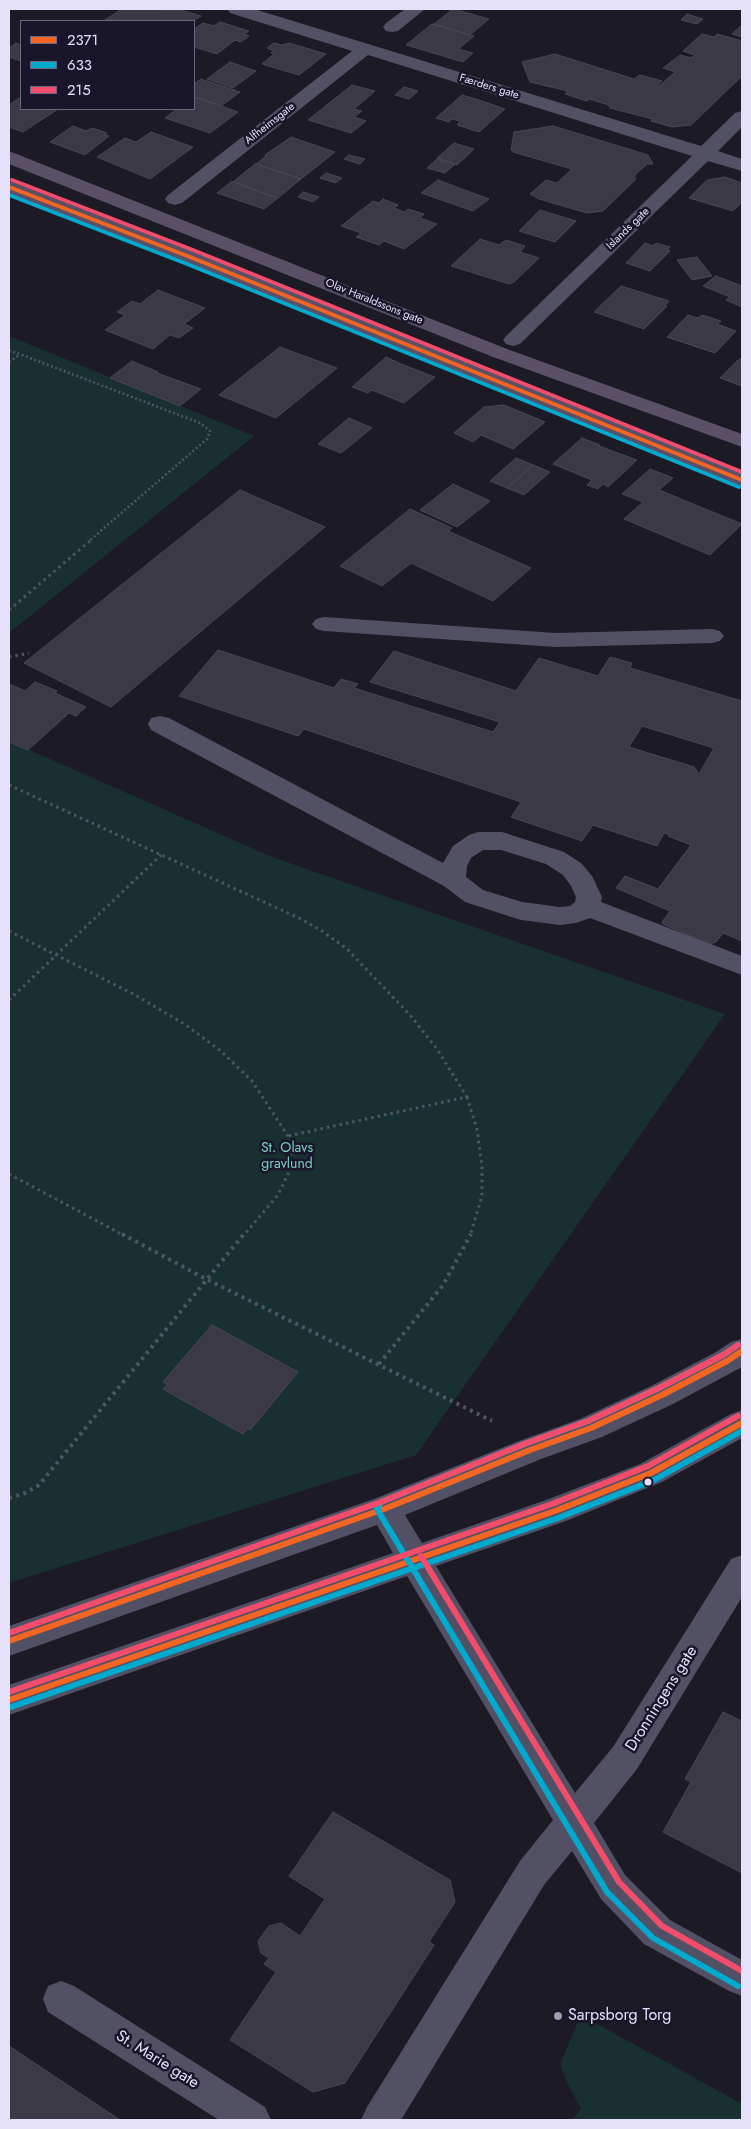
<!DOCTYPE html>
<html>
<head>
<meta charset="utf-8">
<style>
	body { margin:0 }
	#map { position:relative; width:751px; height:2129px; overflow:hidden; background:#1c1a25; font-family:Jost,sans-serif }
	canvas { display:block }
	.frame { position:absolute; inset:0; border:10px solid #e5e1fb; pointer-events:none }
	.legend { position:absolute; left:20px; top:20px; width:175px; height:90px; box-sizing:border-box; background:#19152a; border:1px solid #6b677e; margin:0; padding:6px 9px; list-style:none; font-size:15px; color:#e5e1fb }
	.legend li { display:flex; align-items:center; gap:10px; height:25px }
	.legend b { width:25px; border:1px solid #6b677e }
</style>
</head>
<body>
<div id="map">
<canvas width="751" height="2129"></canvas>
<div class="frame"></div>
<ul class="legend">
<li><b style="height:6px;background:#f26522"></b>2371</li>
<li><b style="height:6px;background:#00a9ce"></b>633</li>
<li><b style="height:6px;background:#f44d6c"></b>215</li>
</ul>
</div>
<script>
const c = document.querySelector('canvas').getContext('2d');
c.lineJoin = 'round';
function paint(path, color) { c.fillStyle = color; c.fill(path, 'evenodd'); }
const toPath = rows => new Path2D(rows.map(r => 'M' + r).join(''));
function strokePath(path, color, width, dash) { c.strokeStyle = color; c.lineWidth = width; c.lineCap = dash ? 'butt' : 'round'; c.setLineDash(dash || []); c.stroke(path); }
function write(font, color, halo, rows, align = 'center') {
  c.font = font + ' Jost,sans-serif'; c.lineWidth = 5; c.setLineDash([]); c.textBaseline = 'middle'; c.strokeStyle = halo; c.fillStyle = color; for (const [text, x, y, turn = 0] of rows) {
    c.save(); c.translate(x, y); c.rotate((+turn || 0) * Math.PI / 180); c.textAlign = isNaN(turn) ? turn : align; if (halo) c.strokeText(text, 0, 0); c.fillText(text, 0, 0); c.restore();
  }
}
const green = toPath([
	[9,336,254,436,9,633],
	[9,741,272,857,725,1014,416,1455,9,1583],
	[581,2015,742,2104,742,2120,572,2120,581,2108,568,2085,560,2064]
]);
const building = toPath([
	[122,9,174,10,177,9,201,16,193,21,105,20,122,9],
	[453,9,489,19,470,35,434,24,453,9],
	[687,14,703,19,697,24,681,20,687,14],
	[220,22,249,31,244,34,249,36,241,42,235,40,217,54,194,47,194,40,197,37,194,36,194,29,203,23,214,26,220,22],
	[432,24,474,36,458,49,473,53,463,62,406,45,432,24],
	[742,25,742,37,732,34,742,25],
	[702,34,714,37,717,34,742,41,742,76,691,125,672,127,651,121,653,119,610,108,609,105,589,99,587,101,565,94,568,91,530,82,522,62,555,54,634,79,640,75,662,81,656,87,658,87,675,72,663,68,680,55,691,58,695,55,683,51,702,34],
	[16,43,21,45,21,61,9,57,9,48,16,43],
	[274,43,281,45,289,43,326,54,299,75,262,64,274,54,271,53,274,51,267,48,274,43],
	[230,62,256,71,233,88,207,79,230,62],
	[201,79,240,92,221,106,194,97,194,84,201,79],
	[352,85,375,91,354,109,362,111,354,117,366,121,351,133,308,120,352,85],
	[404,87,418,91,409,99,395,95,404,87],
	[462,95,479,100,505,109,479,132,457,125,460,121,452,119,449,122,436,118,462,95],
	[21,97,21,109,58,109,23,132,9,127,9,105,21,97],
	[194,97,221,106,238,112,210,133,165,118,177,109,194,109,194,97],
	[73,126,86,131,92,128,107,133,105,135,109,136,85,155,50,142,73,126],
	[553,126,648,155,653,164,647,164,634,176,636,179,603,211,587,213,539,199,530,194,546,180,557,183,572,169,513,152,514,151,511,150,514,132,553,126],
	[151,132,193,147,150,179,97,157,125,138,136,142,151,132],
	[291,137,335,152,301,179,256,164,266,156,265,155,291,137],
	[454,143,474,149,457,165,437,158,454,143],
	[349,155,365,159,360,164,344,159,349,155],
	[437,159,455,164,445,173,427,168,437,159],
	[255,164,256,164,301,179,278,198,233,182,255,164],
	[326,173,342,178,336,183,320,178,326,173],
	[725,177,742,183,742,202,733,211,689,198,707,180,725,177],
	[438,180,489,199,473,211,421,193,438,180],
	[231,182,233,182,278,198,264,209,217,193,231,182],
	[303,192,319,197,313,202,298,197,303,192],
	[383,199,398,205,394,208,404,212,408,209,424,214,420,218,437,224,404,249,384,241,379,245,356,237,361,233,341,226,373,201,379,203,383,199],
	[540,210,576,221,555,242,519,231,540,210],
	[480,239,499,245,506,240,525,246,520,252,539,258,514,282,509,284,451,266,480,239],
	[645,243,653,246,656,243,670,247,667,250,670,251,650,271,626,263,645,243],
	[697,257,712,276,692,280,677,260,697,257],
	[716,276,742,286,742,307,726,300,730,297,703,286,716,276],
	[621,286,669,301,665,305,667,306,644,329,594,312,621,286],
	[158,290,205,308,184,324,193,328,179,338,170,335,153,349,105,330,125,315,117,312,132,301,140,304,158,290],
	[688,315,698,318,702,315,721,321,717,324,736,331,715,353,667,337,688,315],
	[280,347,337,368,276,418,219,395,280,347],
	[386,357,401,364,435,377,404,403,372,390,368,393,352,387,386,357],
	[742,358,742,386,720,378,738,360,742,358],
	[132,361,158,372,157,373,201,389,180,406,110,378,132,361],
	[504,405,545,422,513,449,481,435,473,442,454,433,484,407,504,405],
	[349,418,372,428,341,453,318,444,349,418],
	[582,438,600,445,599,446,637,460,608,487,603,484,598,489,587,485,592,480,553,464,582,438],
	[516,458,533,465,507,488,490,481,516,458],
	[533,465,550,472,524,495,507,488,533,465],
	[650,469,673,478,659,490,742,524,710,555,624,519,643,502,622,494,650,469],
	[453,484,490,501,457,527,420,510,453,484],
	[240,490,325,527,111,707,24,663,240,490],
	[410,509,452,528,448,531,531,568,493,601,411,563,382,586,340,566,410,509],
	[218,650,334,688,341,679,358,684,354,688,493,732,500,722,370,682,394,651,516,691,539,658,598,676,610,657,632,663,630,668,742,701,742,941,723,933,716,942,709,944,663,924,662,922,670,911,616,888,625,876,658,889,691,845,668,836,669,834,664,833,657,846,593,825,582,841,511,817,521,802,304,729,298,736,179,696,218,650],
	[642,726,714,748,699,774,694,767,629,747,642,726],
	[35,682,57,691,55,693,86,707,76,716,69,713,28,750,9,742,9,684,25,691,35,682],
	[212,1325,298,1372,250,1430,248,1428,243,1434,163,1389,168,1384,163,1382,212,1325],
	[723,1712,742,1721,742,1873,663,1832,691,1782,685,1779,723,1712],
	[333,1812,450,1880,455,1902,429,1942,434,1945,345,2083,313,2092,230,2040,276,1972,264,1964,269,1958,261,1953,258,1941,269,1926,281,1923,300,1936,325,1899,289,1876,333,1812],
	[9,2046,120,2120,9,2120,9,2046]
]);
const pathFar2 = toPath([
	[9,350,200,423,210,431,207,439,89,541],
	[9,362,19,355]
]);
const pathFar1 = toPath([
	[9,610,91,540],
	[9,657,29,653],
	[9,785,301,919,322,931,347,949,410,1015,437,1049,467,1097,288,1136],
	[9,931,137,996,186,1025,221,1051,252,1081,288,1136,291,1154,289,1172,278,1195,243,1236],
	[9,1000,161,855],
	[467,1097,477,1129,482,1167,482,1196,470,1236],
	[9,1174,125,1236]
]);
const path = toPath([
	[122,1234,206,1279,492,1421],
	[379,1364,443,1285,471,1234],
	[9,1498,25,1493,39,1485,244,1234]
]);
const minor = toPath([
	[227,9,254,9,701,146,735,113,742,111,742,127,718,151,742,159,742,171,708,161,520,344,513,346,506,344,503,340,506,336,692,156,368,55,182,203,175,205,168,203,165,199,168,195,352,51,230,13,227,9],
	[405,9,425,9,398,31,392,32,386,31,383,27,386,23,405,9],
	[324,617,556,633,712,629,720,631,724,636,720,641,712,643,556,647,324,631,316,629,312,624,316,619,324,617],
	[160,716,169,718,443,863,453,846,469,835,478,832,502,832,564,852,581,863,592,876,602,897,601,902,742,956,742,975,590,918,576,923,560,925,521,920,465,902,444,886,151,730,148,724,151,718,160,716],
	[483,850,501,850,546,864,563,875,571,886,576,897,575,902,570,906,560,907,522,902,483,890,466,877,467,866,471,858,483,850],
	[742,1339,742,1367,673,1404,602,1437,541,1459,405,1515,422,1543,546,1500,640,1464,731,1414,742,1410,742,1438,662,1482,566,1521,436,1566,575,1793,613,1747,731,1559,742,1555,742,1597,637,1769,594,1823,625,1875,670,1920,742,1960,742,1996,729,1991,644,1944,601,1899,572,1851,544,1885,401,2120,361,2120,367,2107,520,1861,553,1820,407,1576,9,1715,9,1685,393,1553,377,1525,9,1656,9,1626,374,1499,519,1441,580,1419,651,1386,716,1352,731,1342,742,1339],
	[61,1981,74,1986,265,2107,271,2120,219,2120,48,2012,43,1999,48,1986,61,1981]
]);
const major = toPath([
	[9,151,507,349,742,434,742,447,493,357,9,164,9,151],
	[9,181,197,253,742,472,742,487,183,261,9,194,9,181]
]);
const bus1Far1 = toPath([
	[9,187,190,257,742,480]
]);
const bus1 = toPath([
	[9,1641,384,1509,530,1450,591,1428,662,1395,727,1361,742,1351],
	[9,1700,555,1511,651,1473,742,1423]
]);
const bus2Far1 = toPath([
	[9,195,187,264,739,487]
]);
const bus2 = toPath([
	[738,1345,723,1355,659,1388,588,1421,527,1443,381,1502,377,1509,607,1892,653,1938,738,1986],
	[11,1707,558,1518,654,1480,742,1431]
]);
const bus3Far1 = toPath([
	[12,180,193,250,742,472]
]);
const bus3 = toPath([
	[421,1556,619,1882,662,1926,742,1971],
	[9,1633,381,1502,527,1443,588,1421,659,1388,723,1355,738,1345],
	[9,1692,552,1504,648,1466,738,1416]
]);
const markers = [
	[648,1482,4.5,"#e5e1fb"],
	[558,2016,5,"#9f9bb0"]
];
const farStreetnames = [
	["Færders gate",489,87,17],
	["Alfheimsgate",270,124,-38],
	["Islands gate",628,229,-44],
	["Olav Haraldssons gate",374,302,22]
];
const parkNames = [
	["St. Olavs",287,1149],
	["gravlund",287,1165]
];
const nearStreetnames = [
	["Dronningens gate",662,1699,-58],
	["St. Marie gate",157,2060,32]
];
const nearPoinames = [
	["Sarpsborg Torg",568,2016]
];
paint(green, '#193031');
paint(building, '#3c3946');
strokePath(building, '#4a4657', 1);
strokePath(pathFar2, '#4d5663', 2.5, [2, 2.5]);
strokePath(pathFar1, '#4d5663', 3, [2.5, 4]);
strokePath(path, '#4d5663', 4, [3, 4.5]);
paint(minor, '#525064');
paint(major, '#5a5168');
strokePath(bus1Far1, '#f26522', 4);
strokePath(bus1, '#f26522', 6);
strokePath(bus2Far1, '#00a9ce', 4);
strokePath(bus2, '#00a9ce', 6);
strokePath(bus3Far1, '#f44d6c', 4);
strokePath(bus3, '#f44d6c', 6);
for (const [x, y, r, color] of markers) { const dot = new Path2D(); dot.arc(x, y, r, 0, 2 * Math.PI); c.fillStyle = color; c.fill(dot); strokePath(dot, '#19152a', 2); }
write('11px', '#e5e1fb', '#19152a', farStreetnames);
write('14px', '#74d4c1', '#19152a', parkNames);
write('16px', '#e5e1fb', '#19152a', nearStreetnames);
write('16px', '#e5e1fb', '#19152a', nearPoinames, 'left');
</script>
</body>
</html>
